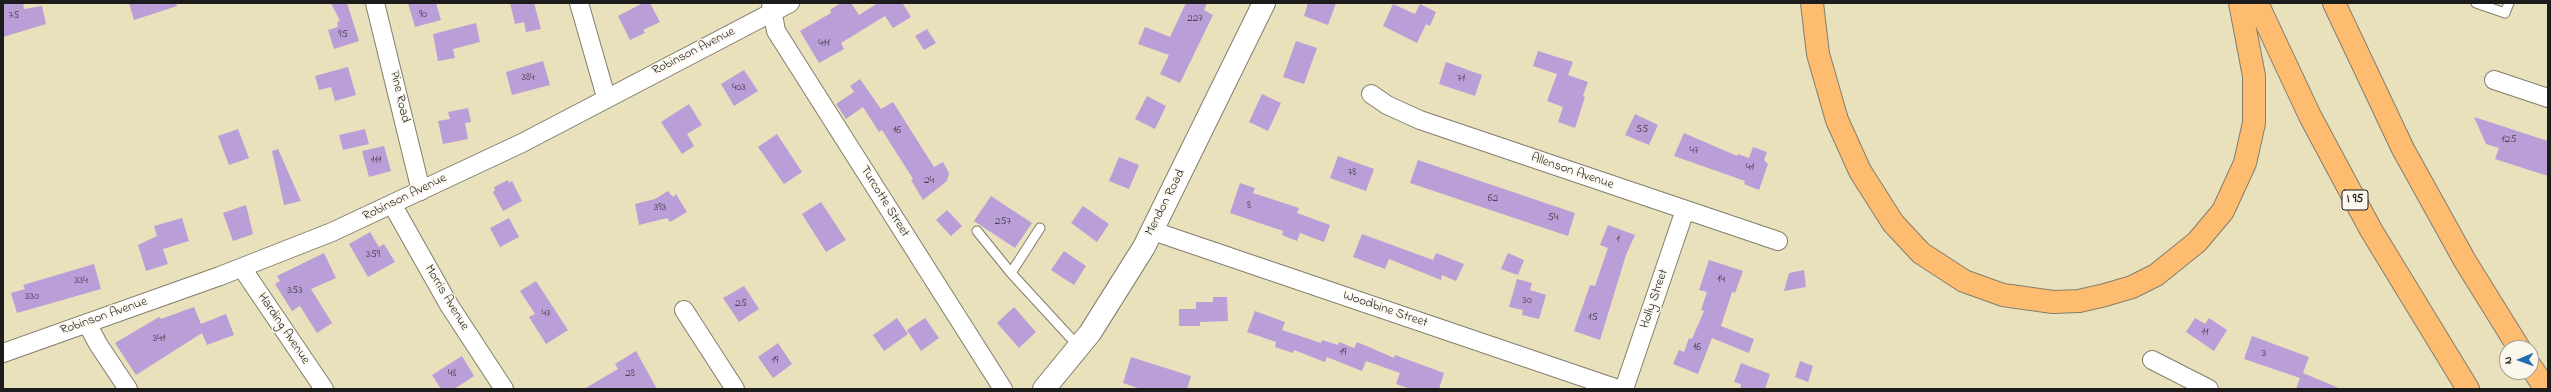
<!DOCTYPE html>
<html>
<head>
<meta charset="utf-8">
<style>
	body { margin:0 }
	#map { position:relative; width:2551px; height:392px; overflow:hidden; background:#e9e0bc; font-family:"Indie Flower",sans-serif }
	canvas { display:block }
	.frame { position:absolute; inset:0; border:4px solid #1c1c1c; pointer-events:none }
	.north { position:absolute; left:2499px; top:340px; width:40px; height:40px; box-sizing:border-box; background:#fbf7ec; border:1px solid #a29f99; border-radius:50%; rotate:268deg; font-size:11px; font-weight:700; line-height:16px; text-align:center; color:#1c1c1c }
	.north::after { content:''; display:block; margin:auto; width:14px; height:18px; background:#1f6fb2; clip-path:polygon(50% 0,100% 100%,50% 72%,0 100%) }
</style>
</head>
<body>
<div id="map">
<canvas width="2551" height="392"></canvas>
<div class="frame"></div>
<div class="north">N</div>
</div>
<script>
const c = document.querySelector('canvas').getContext('2d');
c.lineJoin = 'round';
function paint(path, color) { c.fillStyle = color; c.fill(path, 'evenodd'); }
const toPath = rows => new Path2D(rows.map(r => 'M' + r).join(''));
function strokePath(path, color, width, dash) { c.strokeStyle = color; c.lineWidth = width; c.lineCap = dash ? 'butt' : 'round'; c.setLineDash(dash || []); c.stroke(path); }
function write(font, color, halo, rows, align = 'center') {
  c.font = font + ' "Indie Flower",sans-serif'; c.lineWidth = 3; c.setLineDash([]); c.textBaseline = 'middle'; c.strokeStyle = halo; c.fillStyle = color; for (const [text, x, y, turn = 0] of rows) {
    c.save(); c.translate(x, y); c.rotate((+turn || 0) * Math.PI / 180); c.textAlign = isNaN(turn) ? turn : align; if (halo) c.strokeText(text, 0, 0); c.fillText(text, 0, 0); c.restore();
  }
}
const building = toPath([
	[3,3,23,3,24,9,42,6,46,24,3,37],
	[129,3,176,3,177,6,134,20],
	[331,3,347,3,359,41,334,49,328,30,338,27,337,22,340,21],
	[408,3,436,3,441,20,415,27],
	[510,3,534,3,541,29,526,32,524,22,515,24],
	[643,3,650,3,660,22,643,30,645,33,630,40,618,16],
	[841,3,851,3,859,15,878,3,906,3,903,4,911,17,893,28,885,16,841,43,844,49,819,63,800,31,831,13,830,10],
	[1186,3,1207,3,1204,10,1213,15,1180,83,1160,74,1169,55,1138,44,1145,27,1170,37],
	[1308,3,1336,3,1328,25,1304,16],
	[1393,4,1415,14,1420,4,1436,12,1430,26,1426,24,1417,43,1383,26],
	[476,23,480,42,453,49,455,58,438,61,433,34],
	[927,29,936,43,924,50,915,36],
	[1296,41,1317,48,1304,84,1283,77],
	[1538,51,1573,62,1568,75,1588,82,1583,96,1585,97,1575,128,1558,122,1563,107,1547,101,1557,74,1533,66],
	[543,61,550,85,512,95,506,72],
	[1446,62,1482,75,1475,96,1439,84],
	[348,67,356,95,335,101,331,87,319,90,315,76],
	[744,70,758,91,734,106,721,84],
	[860,79,881,109,893,102,934,167,943,162,949,173,947,181,923,200,911,180,913,179,882,130,879,132,863,107,846,119,836,104,854,92,850,86],
	[1262,94,1281,103,1268,131,1249,122],
	[1147,96,1166,106,1155,129,1135,119],
	[689,104,702,125,687,134,694,146,682,154,661,122],
	[468,108,471,122,465,123,468,139,443,144,438,121,450,119,448,112],
	[1635,114,1658,125,1649,145,1625,135],
	[2474,117,2548,141,2548,176,2495,159,2499,148,2486,144],
	[238,129,249,158,229,165,218,136],
	[365,129,369,144,343,150,339,135],
	[1684,133,1737,156,1738,154,1749,158,1753,147,1767,152,1764,160,1768,164,1759,190,1744,184,1745,181,1674,156],
	[777,134,802,172,784,184,758,147],
	[384,146,391,171,369,177,362,151],
	[278,149,301,201,284,205,272,151],
	[1338,156,1374,169,1366,191,1330,178],
	[1119,157,1139,165,1129,189,1109,181],
	[1418,160,1575,213,1568,236,1410,183],
	[508,180,509,183,512,181,522,201,503,211,493,192,495,190,494,187],
	[1240,183,1255,188,1253,193,1299,208,1297,213,1330,225,1324,242,1300,233,1297,241,1282,235,1283,231,1230,213],
	[668,191,673,197,676,194,687,212,670,222,667,218,639,225,635,204,655,199],
	[991,196,1032,223,1015,248,974,221],
	[821,202,846,240,826,252,802,214],
	[246,205,253,234,233,241,223,213],
	[1083,206,1109,224,1097,242,1071,223],
	[947,210,962,226,951,236,936,220],
	[182,218,189,241,163,249,168,264,146,271,138,245,157,236,154,226],
	[509,218,519,237,500,247,490,228],
	[1608,225,1635,235,1626,255,1600,340,1574,331,1590,285,1595,286,1608,248,1600,245],
	[370,232,379,247,384,244,395,262,368,277,349,244],
	[1362,234,1433,260,1436,253,1464,264,1456,281,1442,275,1441,280,1389,259,1385,269,1353,257],
	[1064,251,1086,266,1074,285,1051,270],
	[324,253,336,278,311,289,332,323,317,333,300,306,292,311,275,284,280,281,277,276],
	[1508,253,1524,260,1518,275,1501,269],
	[1709,260,1743,271,1735,293,1732,292,1721,326,1754,339,1749,353,1712,338,1698,374,1673,364,1679,350,1684,352,1689,338,1692,339,1704,311,1701,310,1707,292,1699,290],
	[94,264,101,289,17,313,11,293,25,289,23,285],
	[1804,270,1806,287,1784,291,1789,273],
	[1517,279,1532,283,1530,290,1546,295,1539,319,1522,315,1523,310,1509,307],
	[536,281,568,330,546,344,529,317,535,314,520,291],
	[744,286,759,309,739,322,723,298],
	[1213,297,1227,297,1228,321,1200,322,1200,326,1179,326,1179,309,1196,309,1196,302,1213,302],
	[194,307,201,324,226,314,234,335,207,345,202,333,136,375,115,343,159,317,161,319],
	[1014,307,1036,332,1019,348,997,323],
	[1255,311,1285,322,1282,330,1321,343,1322,340,1338,345,1339,342,1354,348,1357,342,1394,358,1395,355,1444,373,1439,389,1411,389,1396,384,1400,373,1366,361,1362,371,1327,357,1325,362,1294,350,1293,353,1275,347,1276,342,1247,332],
	[897,318,908,334,884,351,873,335],
	[925,318,939,338,921,351,907,330],
	[2195,318,2205,324,2209,318,2227,330,2214,351,2186,332],
	[2252,336,2309,357,2303,373,2341,389,2296,389,2300,378,2244,359],
	[778,343,792,364,773,378,758,357],
	[636,351,657,389,584,389,618,369,615,364],
	[462,356,474,376,454,389,441,389,432,375],
	[1131,357,1191,376,1187,389,1141,389,1123,383],
	[1800,361,1813,366,1808,382,1795,377],
	[1741,363,1770,374,1765,389,1740,389,1741,384,1734,382]
]);
const service = toPath([
	[2476,3,2505,13,2509,3],
	[977,231,1011,273,1079,347],
	[1011,273,1040,228]
]);
const minor = toPath([
	[375,3,421,191],
	[579,3,606,97],
	[771,3,776,31,1003,389],
	[2494,80,2548,98],
	[1371,94,1387,105,1420,120,1778,241],
	[392,204,449,305,504,389],
	[1153,231,1618,389],
	[242,268,324,389],
	[684,310,735,389],
	[87,323,98,344,128,389],
	[3,353,220,276,332,232,522,143,790,3],
	[2152,360,2209,389],
	[1624,389,1685,210]
]);
const tertiary = toPath([
	[1044,389,1090,333,1144,247,1264,3]
]);
const motorway = toPath([
	[1812,3,1818,54,1837,120,1860,171,1893,223,1921,253,1964,281,2003,295,2053,302,2079,301,2105,295,2132,287,2156,275,2197,242,2223,211,2245,163,2254,123,2254,76,2240,3],
	[2257,3,2310,116,2371,230,2468,389],
	[2334,3,2403,149,2465,261,2519,348],
	[2531,367,2546,389]
]);
const numberNames = [
	["90",423,15],
	["75",14,16],
	["227",1195,19],
	["95",343,35],
	["411",824,44],
	["384",528,78],
	["71",1461,79],
	["403",739,88],
	["55",1642,130],
	["16",897,131],
	["125",2509,140],
	["47",1694,151],
	["111",376,161],
	["41",1750,168],
	["78",1352,173],
	["24",929,181],
	["62",1493,199],
	["8",1249,206],
	["393",660,208],
	["54",1553,218],
	["257",1003,222],
	["1",1618,240],
	["359",373,255],
	["14",1721,280],
	["334",81,281],
	["353",295,291],
	["330",32,297],
	["30",1527,301],
	["25",741,304],
	["47",546,314],
	["15",1593,318],
	["11",2205,333],
	["341",159,339],
	["16",1697,348],
	["19",1343,353],
	["3",2264,354],
	["19",775,361],
	["48",452,374],
	["28",630,374]
];
const shields = [
	[2355,200,26]
];
const shieldNames = [
	["I 95",2355,200]
];
const streetNames = [
	["Robinson Avenue",694,52,-27],
	["Pine Road",399,97,77],
	["Allenson Avenue",1572,172,19],
	["Robinson Avenue",405,198,-26],
	["Turcotte Street",884,202,58],
	["Mendon Road",1166,203,-63],
	["Morris Avenue",446,298,59],
	["Holly Street",1655,299,-71],
	["Woodbine Street",1385,310,19],
	["Robinson Avenue",104,317,-19],
	["Harding Avenue",283,329,56]
];
paint(building, '#ba9ed7');
strokePath(service, '#827e6c', 11);
strokePath(minor, '#827e6c', 20);
strokePath(tertiary, '#827e6c', 24);
strokePath(motorway, '#827e6c', 24);
strokePath(service, '#fff', 9);
strokePath(minor, '#fff', 18);
strokePath(tertiary, '#fff', 22);
strokePath(motorway, '#febc70', 22);
write('11px', '#443c4b', null, numberNames);
for (const [x, y, w] of shields) { const box = new Path2D(); box.roundRect(x - w / 2, y - 10, w, 20, 3); c.fillStyle = '#fbf7ec'; c.fill(box); strokePath(box, '#1c1c1c', 1); }
write('bold 12px', '#1c1c1c', null, shieldNames);
write('13px', '#1c1c1c', '#fbf7ec', streetNames);
</script>
</body>
</html>
